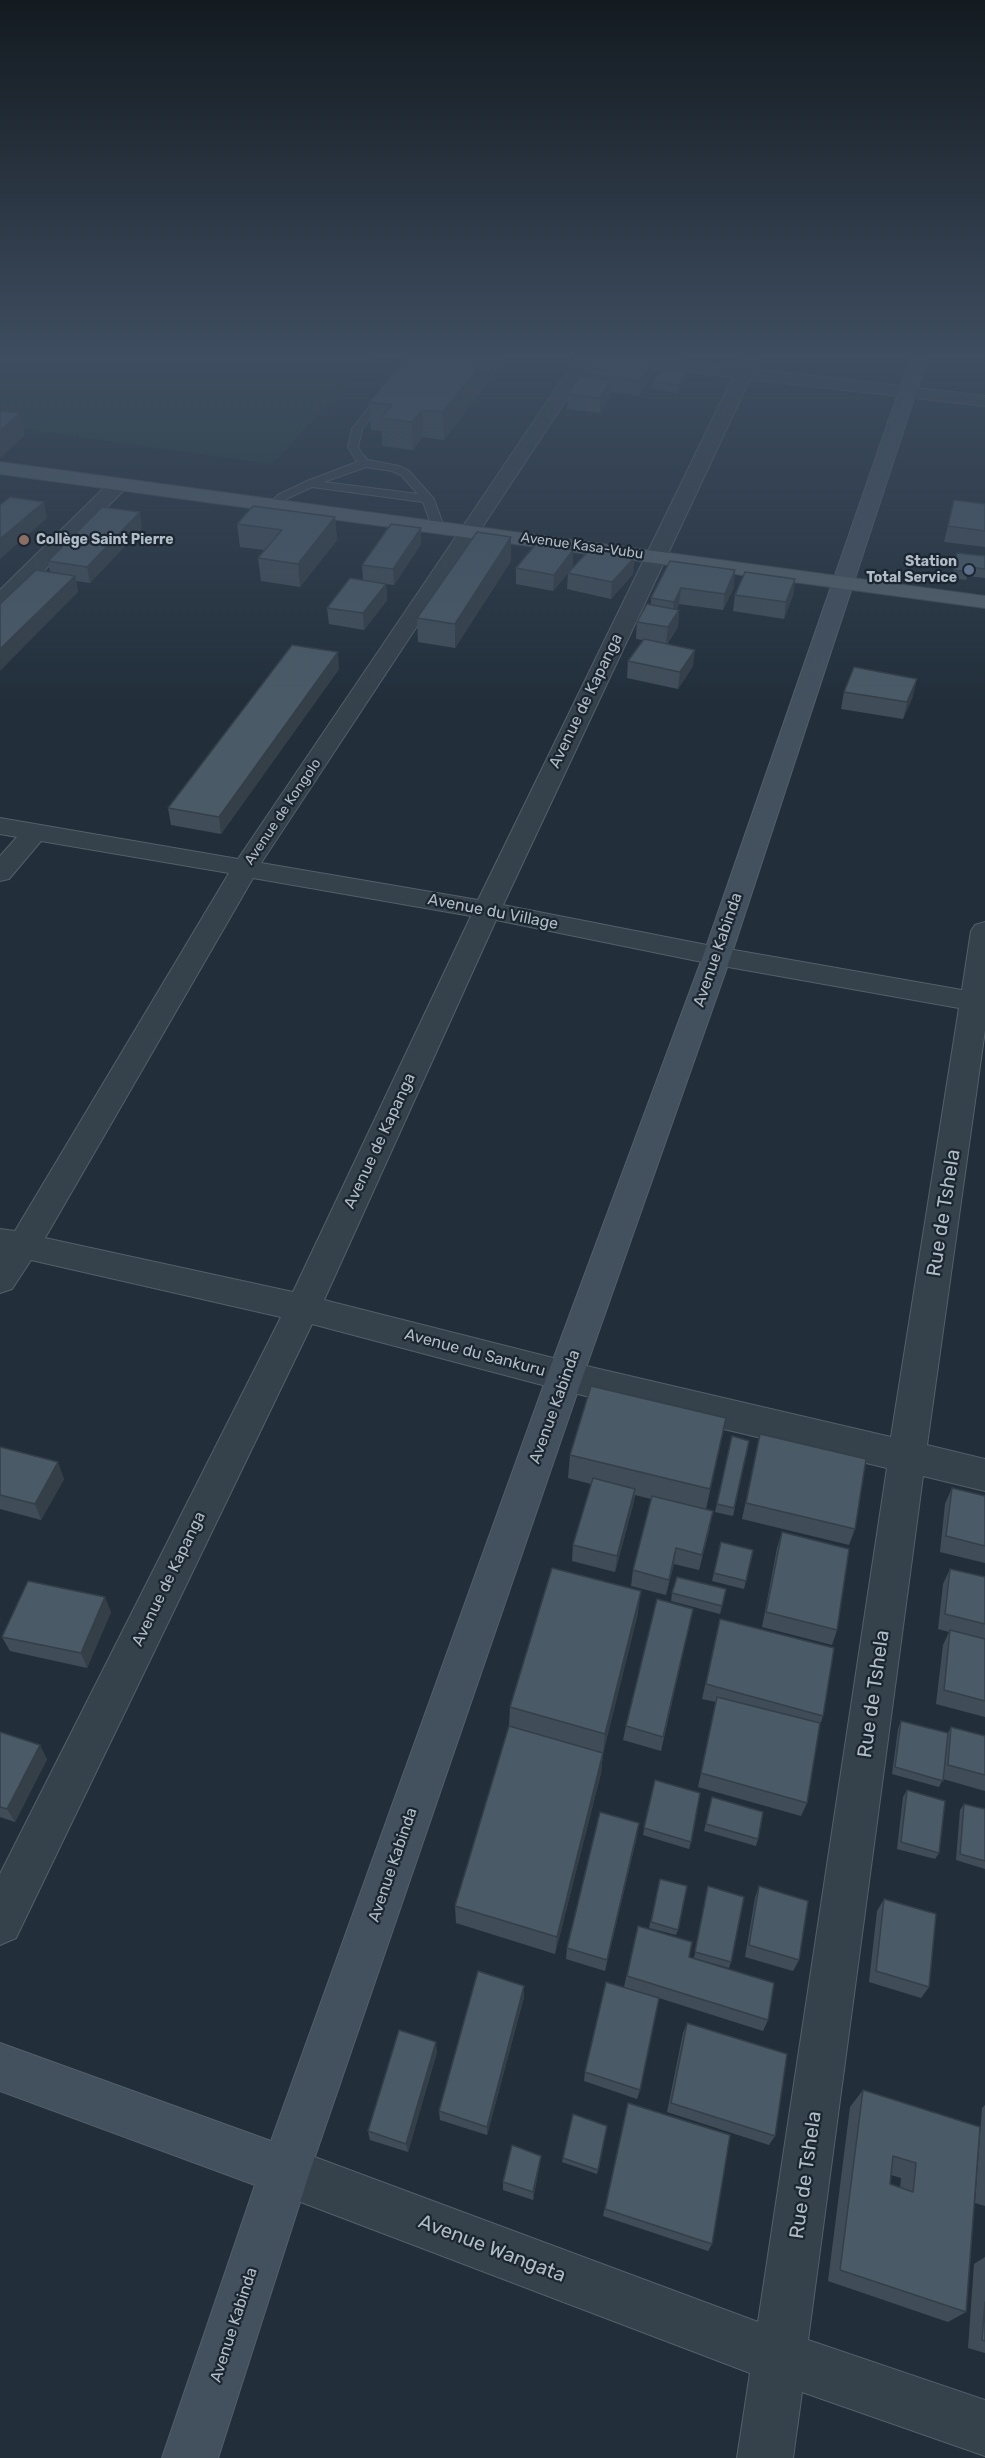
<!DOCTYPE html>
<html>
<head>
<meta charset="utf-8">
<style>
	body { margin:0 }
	canvas { display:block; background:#222f3b }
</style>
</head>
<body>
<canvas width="985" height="2458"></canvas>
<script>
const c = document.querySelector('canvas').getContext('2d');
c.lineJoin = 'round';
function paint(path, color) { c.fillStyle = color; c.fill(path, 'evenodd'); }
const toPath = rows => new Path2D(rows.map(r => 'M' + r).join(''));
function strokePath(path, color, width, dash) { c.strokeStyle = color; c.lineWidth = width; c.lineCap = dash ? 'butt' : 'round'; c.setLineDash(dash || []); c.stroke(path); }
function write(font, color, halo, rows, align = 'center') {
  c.font = font + ' Rubik,sans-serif'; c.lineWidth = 4.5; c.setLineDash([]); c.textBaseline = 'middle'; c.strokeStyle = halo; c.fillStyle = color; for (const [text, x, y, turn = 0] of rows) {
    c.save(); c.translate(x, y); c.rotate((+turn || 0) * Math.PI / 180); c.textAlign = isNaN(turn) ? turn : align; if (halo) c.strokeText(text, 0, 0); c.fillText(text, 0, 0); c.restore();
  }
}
const green = toPath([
	[0,356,373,356,272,464,0,426]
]);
const lane = toPath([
	[408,356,419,356,362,429,358,447,362,454,368,460,399,466,409,471,434,499,444,527,442,530,438,531,432,527,423,502,312,487,286,499,278,507,270,507,268,505,278,495,307,481,357,462,348,447,352,429,408,356],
	[366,467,392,471,401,475,418,494,324,482,366,467]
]);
const street = toPath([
	[578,356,595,356,261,863,478,900,733,377,611,363,605,362,604,356,642,356,738,367,743,356,760,356,754,369,985,396,985,406,750,379,503,905,717,947,962,990,971,931,975,925,985,922,985,1030,927,1445,985,1459,985,1491,923,1476,808,2340,985,2400,985,2456,802,2392,793,2458,737,2458,750,2373,285,2196,267,2189,260,2171,267,2153,285,2146,758,2322,887,1468,565,1391,312,1324,16,1938,0,1945,0,1874,281,1317,31,1260,12,1289,0,1293,0,1229,15,1231,229,873,41,841,9,879,0,881,0,856,17,837,0,834,0,818,238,859,578,356],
	[253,878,471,916,293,1292,45,1238,253,878],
	[496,920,717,965,959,1008,891,1437,565,1361,324,1300,496,920],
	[118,479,125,481,128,485,125,489,8,607,0,608,0,590,111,481,118,479]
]);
const secondary = toPath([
	[911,356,928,356,731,956,583,1376,310,2171,218,2458,162,2458,255,2185,0,2091,0,2043,271,2141,547,1376,703,956,911,356]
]);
const primary = toPath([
	[0,462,985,596,985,608,0,474,0,462]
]);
const wall = toPath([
	[409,356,502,356,502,364,444,440,423,437,413,450,382,446,382,431,371,430,369,402],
	[581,373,654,373,639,396,611,392,611,395,600,413,567,409,568,394,580,377],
	[686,379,678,393,652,389,653,382],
	[985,504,985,547,944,542,948,526],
	[335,517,337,540,300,587,261,581,258,558,264,550,240,547,237,524],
	[142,528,90,583,76,581,78,592,50,572,48,561],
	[421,528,421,544,394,585,386,584,387,600,364,630,329,624,327,608,363,580,362,565],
	[511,537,511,561,455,648,418,642,417,618],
	[957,553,985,556,985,578,967,576,966,580,952,578],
	[634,558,633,574,611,599,567,589,568,573],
	[670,561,734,587,723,610,679,604,677,609,679,610,678,627,667,644,693,666,678,689,627,678,628,661,643,640,636,639,637,622,651,604,651,598],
	[573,567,553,591,516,584,516,568],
	[795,579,793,595,784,619,733,611,735,595],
	[339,669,221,834,171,825,168,808],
	[844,692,913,696,903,719,841,709],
	[760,1434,855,1529,849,1545,742,1519],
	[732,1436,749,1441,733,1516,715,1512],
	[721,1442,706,1509,710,1527,699,1570,674,1564,666,1595,631,1586,633,1570,651,1499,635,1495,633,1505,615,1572,572,1561,573,1545,591,1484,568,1478,570,1455],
	[0,1447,64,1479,41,1520,0,1509],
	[952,1488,985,1496,985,1563,940,1552,945,1504],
	[782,1532,837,1630,832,1645,762,1627,777,1548],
	[721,1542,753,1550,744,1589,712,1581],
	[950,1569,985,1577,985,1717,936,1704,943,1645,949,1632,938,1629,943,1584],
	[726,1589,720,1614,671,1601,672,1593],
	[693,1609,661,1751,623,1740,626,1726],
	[111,1612,87,1668,10,1651,2,1637],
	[638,1613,603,1753,601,1773,555,1954,456,1923,455,1906,509,1726,510,1707],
	[720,1619,823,1716,819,1728,807,1803,801,1816,698,1787,716,1702,702,1699],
	[901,1721,948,1733,951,1727,985,1736,985,1791,943,1779,939,1787,892,1774,898,1729],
	[0,1732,47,1759,15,1822,0,1817],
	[655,1780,691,1842,689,1849,643,1835],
	[907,1790,939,1853,935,1859,897,1849,903,1797],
	[712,1797,758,1839,756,1846,704,1831],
	[964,1804,985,1809,985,1869,956,1860,960,1810],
	[637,1836,605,1971,566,1959,567,1948],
	[660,1879,678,1930,676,1935,649,1928],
	[708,1886,731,1962,729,1968,694,1958],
	[759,1886,799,1960,793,1971,745,1957,755,1898],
	[884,1899,929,1987,921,1998,869,1982,877,1911],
	[638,1926,689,1957,768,2020,763,2031,659,1998,640,2090,637,2099,584,2081,585,2072,624,1987],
	[524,1997,487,2135,440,2120,439,2111],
	[687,2023,775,2136,769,2145,667,2112,683,2033],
	[437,2052,408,2152,370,2140,368,2131],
	[863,2090,980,2127,966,2312,948,2322,828,2281,850,2107],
	[891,2175,901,2178,900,2188,890,2184],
	[628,2103,712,2244,708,2251,603,2216],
	[985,2105,985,2206,975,2203,982,2108],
	[573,2114,598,2170,597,2174,562,2162],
	[541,2156,533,2200,503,2190,503,2182],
	[985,2257,985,2353,968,2348,974,2264]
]);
const shadedWall = toPath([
	[487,356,502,356,502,364,444,440,443,412],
	[655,358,654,373,639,396,640,381],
	[686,372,686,379,678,393,678,385],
	[611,380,611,395,600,413,600,398],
	[422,410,423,437,413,450,412,422],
	[20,413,25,435,0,458,0,431],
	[44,502,47,518,0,559,0,539],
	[140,512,142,528,90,583,87,567],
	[335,517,337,540,300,587,298,564],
	[421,528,421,544,394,585,393,569],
	[511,537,511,561,455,648,455,624],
	[573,550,573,567,553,591,554,575],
	[634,558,633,574,611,599,612,582],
	[735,570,734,587,723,610,725,594],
	[75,576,78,592,0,671,0,649],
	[795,579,793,595,784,619,786,602],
	[386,584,387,600,364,630,363,613],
	[681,588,679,604,672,618,674,602],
	[679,610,678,627,666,644,668,627],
	[695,650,693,666,678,689,680,672],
	[338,652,339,669,221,834,219,817],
	[917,679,913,696,903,719,907,702],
	[726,1418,721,1442,705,1512,710,1489],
	[58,1462,64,1479,41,1520,35,1504],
	[635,1489,633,1505,615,1572,617,1556],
	[676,1548,674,1564,666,1595,669,1580],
	[641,1591,638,1613,603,1754,605,1734],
	[105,1597,111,1612,87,1668,81,1653],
	[40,1745,47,1759,15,1822,7,1809],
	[603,1753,601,1773,555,1954,557,1937],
	[639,1823,637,1836,605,1971,607,1960],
	[524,1986,524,1997,487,2135,487,2127],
	[436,2042,437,2052,408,2152,406,2144],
	[541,2156,540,2164,533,2200,533,2192]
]);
const building = toPath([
	[409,356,487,356,443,412,422,410,412,422,381,418,392,405,369,402,409,356],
	[593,356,640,356,655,358,640,381,581,373,593,356],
	[662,369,686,372,678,385,653,382,662,369],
	[580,376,611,380,600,398,568,394,580,376],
	[0,411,20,413,0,431,0,411],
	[10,497,44,502,0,539,0,505,10,497],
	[954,500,985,504,985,531,948,526,954,500],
	[253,506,335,517,298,564,258,558,282,530,237,524,253,506],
	[102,507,140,512,87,567,48,561,102,507],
	[391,524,421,528,393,569,362,565,391,524],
	[477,532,511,537,455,624,417,618,477,532],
	[536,544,573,550,554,575,516,568,536,544],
	[591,548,634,558,612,582,568,573,591,548],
	[957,553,985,556,985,569,968,567,968,572,954,570,957,553],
	[670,561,735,570,725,594,681,588,674,602,651,598,670,561],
	[36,570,75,576,0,649,0,604,36,570],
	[745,572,795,579,786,602,735,595,745,572],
	[350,578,386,584,363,613,327,608,350,578],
	[647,604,679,610,668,627,637,622,647,604],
	[644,639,695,650,680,672,628,661,644,639],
	[292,645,338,652,219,817,168,808,292,645],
	[854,667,917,679,907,702,844,692,854,667],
	[591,1386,726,1418,710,1489,570,1455,591,1386],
	[760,1434,866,1459,855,1529,746,1503,760,1434],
	[732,1436,749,1441,734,1508,717,1504,732,1436],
	[0,1447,58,1462,35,1504,0,1495,0,1447],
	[593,1478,635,1489,617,1556,573,1545,593,1478],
	[952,1488,985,1496,985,1546,946,1536,952,1488],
	[652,1496,713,1511,702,1555,676,1548,669,1580,633,1570,652,1496],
	[782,1532,849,1549,837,1630,766,1612,782,1532],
	[721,1542,753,1550,746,1581,714,1573,721,1542],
	[552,1568,641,1591,605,1734,510,1707,552,1568],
	[950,1569,985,1577,985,1624,945,1614,950,1569],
	[677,1577,726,1589,722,1606,672,1593,677,1577],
	[28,1581,105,1597,81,1653,2,1637,28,1581],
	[657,1599,693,1609,663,1737,626,1726,657,1599],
	[720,1619,834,1648,823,1716,706,1684,720,1619],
	[950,1630,985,1639,985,1701,944,1690,950,1630],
	[717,1697,820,1723,807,1803,701,1773,717,1697],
	[901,1721,948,1733,943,1781,895,1767,901,1721],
	[509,1726,603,1753,557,1937,455,1906,509,1726],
	[951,1727,985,1736,985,1775,948,1765,951,1727],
	[0,1732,40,1745,7,1809,0,1807,0,1732],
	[655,1780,700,1793,691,1842,644,1828,655,1780],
	[907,1790,945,1801,939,1853,901,1842,907,1790],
	[712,1797,763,1812,758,1839,706,1824,712,1797],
	[964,1804,985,1809,985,1861,960,1854,964,1804],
	[600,1812,639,1823,607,1960,567,1948,600,1812],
	[660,1879,687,1886,678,1930,651,1922,660,1879],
	[708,1886,744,1897,731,1962,695,1952,708,1886],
	[759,1886,808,1901,799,1960,749,1945,759,1886],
	[884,1899,936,1914,929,1987,876,1971,884,1899],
	[638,1926,692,1942,689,1957,774,1983,768,2020,627,1976,638,1926],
	[478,1971,524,1986,487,2127,439,2111,478,1971],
	[606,1982,659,1998,640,2090,585,2072,606,1982],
	[687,2023,787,2054,775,2136,671,2103,687,2023],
	[399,2030,436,2042,406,2144,368,2131,399,2030],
	[863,2090,980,2127,966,2312,840,2270,863,2090],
	[893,2156,916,2163,913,2192,890,2184,893,2156],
	[628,2103,730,2135,712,2244,605,2209,628,2103],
	[573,2114,607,2126,598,2170,563,2158,573,2114],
	[512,2145,541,2156,533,2192,503,2182,512,2145],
	[985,2302,985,2341,982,2340,985,2302]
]);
const markers = [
	[24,540,6,"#8d6e63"],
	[969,570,6,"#5c6f8a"]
];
const farPoinames = [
	["Collège Saint Pierre",36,540],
	["Station",957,562,"right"],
	["Total Service",957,578,"right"]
];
const farStreetnames = [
	["Avenue Kasa-Vubu",582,546,8],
	["Avenue de Kongolo",283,812,-56]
];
const streetNames = [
	["Avenue de Kapanga",586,701,-64],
	["Avenue du Village",493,912,11],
	["Avenue Kabinda",718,950,-71],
	["Avenue de Kapanga",380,1141,-65],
	["Avenue du Sankuru",475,1353,15],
	["Avenue Kabinda",555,1407,-70],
	["Avenue de Kapanga",169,1579,-64],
	["Avenue Kabinda",393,1865,-71],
	["Avenue Kabinda",234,2325,-72]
];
const nearStreetnames = [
	["Rue de Tshela",944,1213,-81],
	["Rue de Tshela",874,1694,-82],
	["Rue de Tshela",806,2175,-82],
	["Avenue Wangata",492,2249,21]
];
paint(green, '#233c3c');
strokePath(lane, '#535f69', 2);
strokePath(street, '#535f69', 2);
strokePath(secondary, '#535f69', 2);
strokePath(primary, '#3f4a54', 2);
paint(lane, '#35414b');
paint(street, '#35414b');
paint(secondary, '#43505e');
paint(primary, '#53606b');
paint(wall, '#404d59');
paint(shadedWall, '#343f48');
paint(building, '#4a5a67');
strokePath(building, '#343f48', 1.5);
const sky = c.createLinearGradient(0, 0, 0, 701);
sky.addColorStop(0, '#131a20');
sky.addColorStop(0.51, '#3e4d60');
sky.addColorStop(1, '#3e4d6000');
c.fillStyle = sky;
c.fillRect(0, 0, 985, 701);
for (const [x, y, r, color] of markers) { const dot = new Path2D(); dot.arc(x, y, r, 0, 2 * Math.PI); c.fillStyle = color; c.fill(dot); strokePath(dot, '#1b2630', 2); }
write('bold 14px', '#b0bcc7', '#1b2630', farPoinames, 'left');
write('14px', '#b0bcc7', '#1b2630', farStreetnames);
write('16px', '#b0bcc7', '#1b2630', streetNames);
write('20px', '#b0bcc7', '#1b2630', nearStreetnames);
</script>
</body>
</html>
